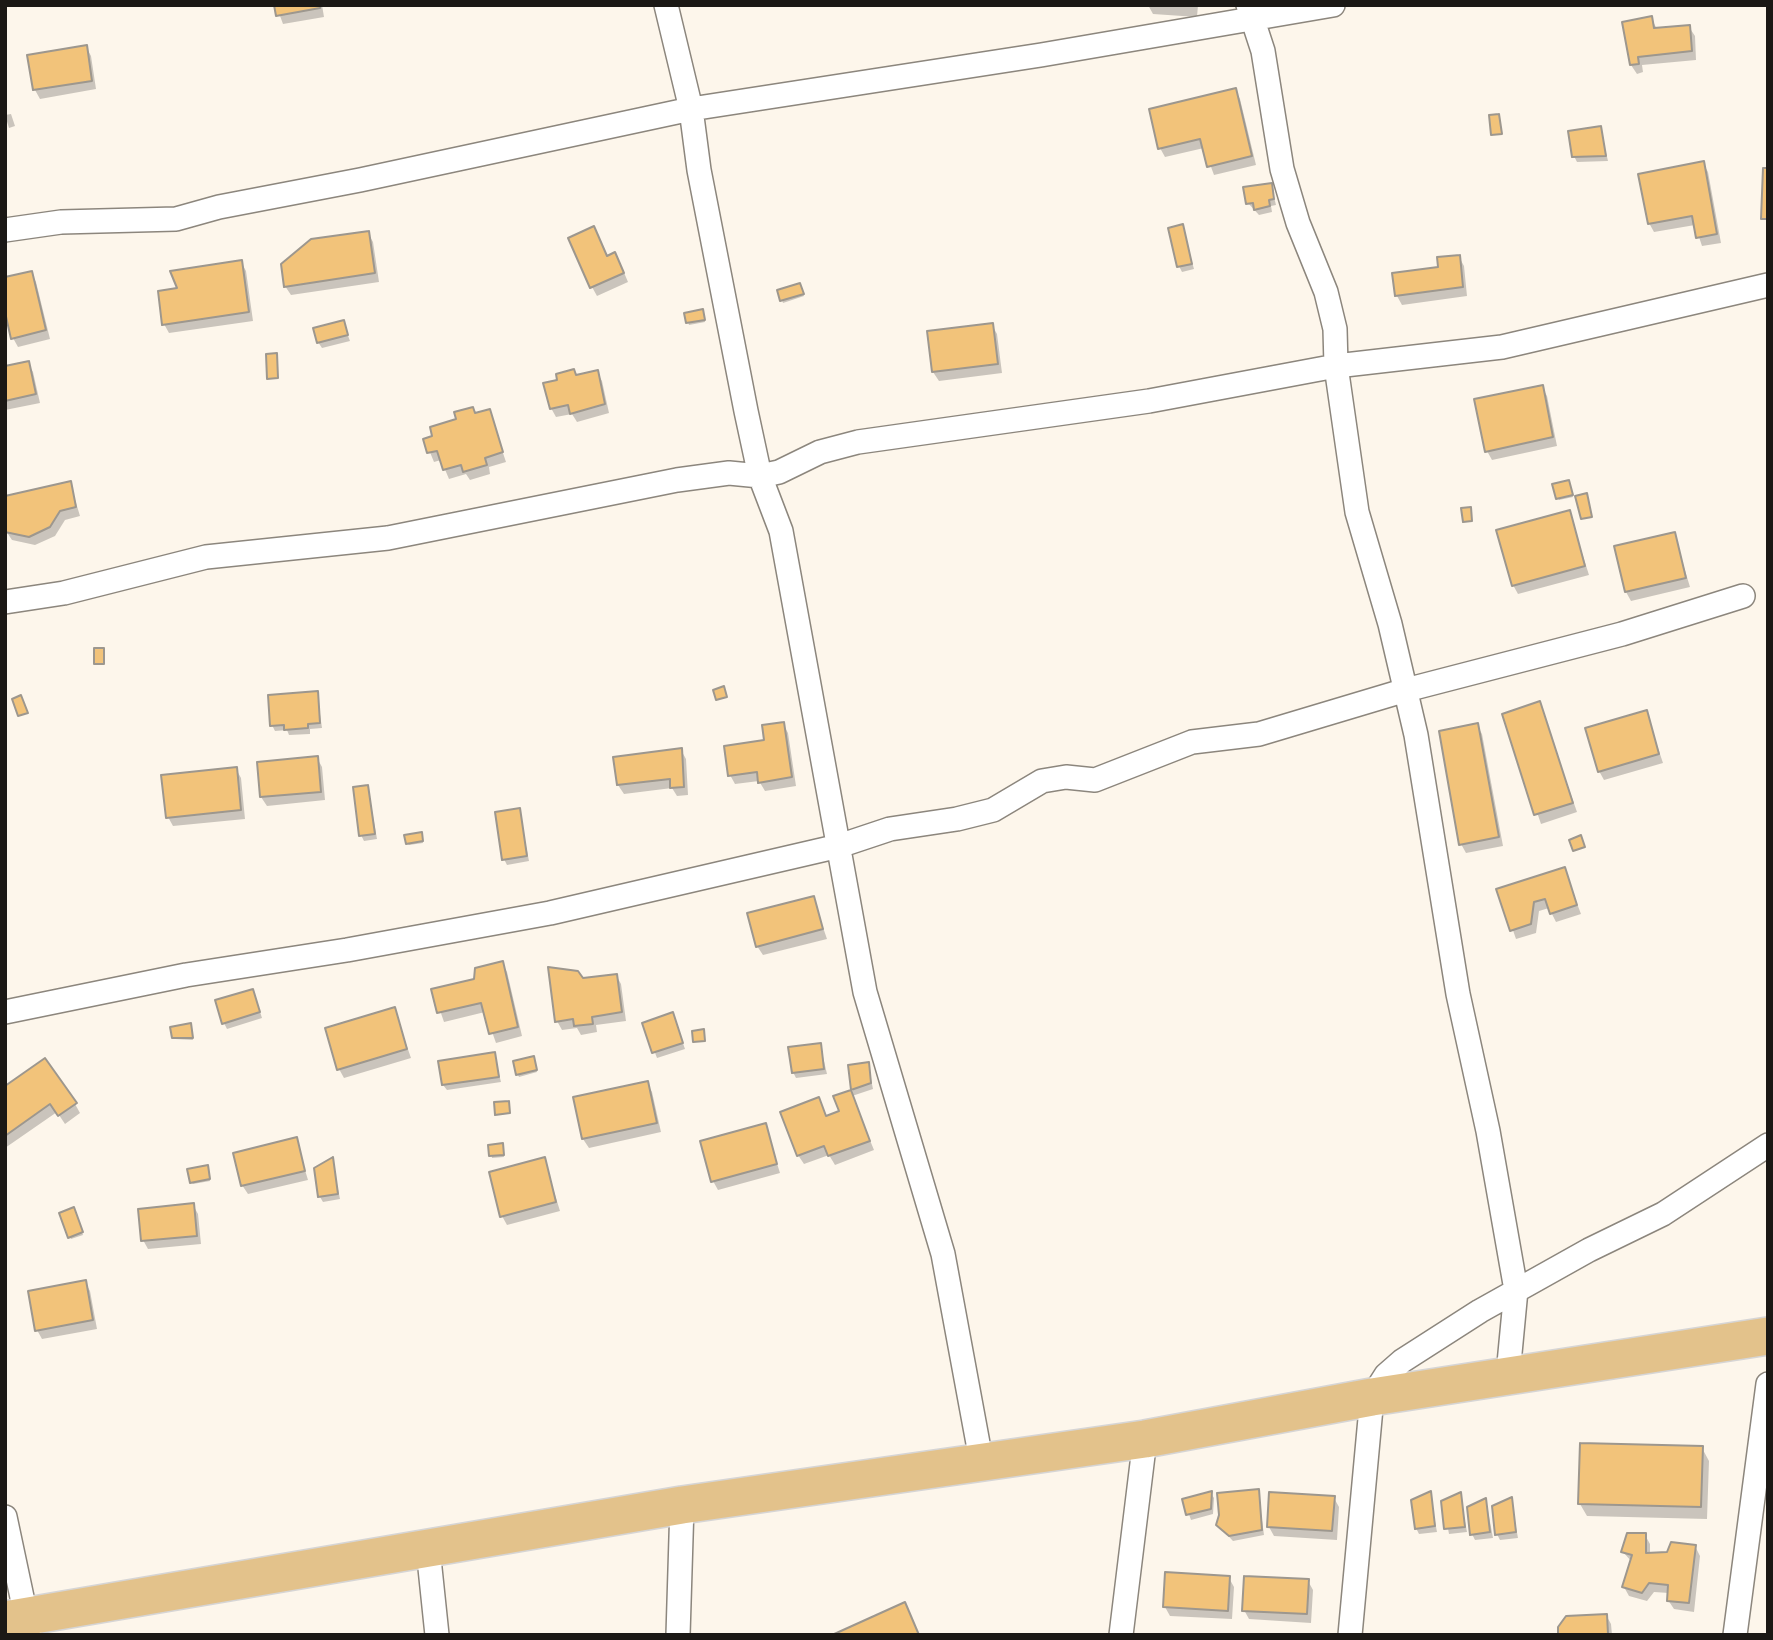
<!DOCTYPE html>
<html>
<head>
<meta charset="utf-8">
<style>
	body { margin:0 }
	#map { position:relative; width:1773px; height:1640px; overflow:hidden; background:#fdf6eb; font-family:"Source Sans 3",sans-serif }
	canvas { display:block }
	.frame { position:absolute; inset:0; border:7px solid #1b1815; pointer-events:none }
</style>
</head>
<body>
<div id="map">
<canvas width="1773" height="1640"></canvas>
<div class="frame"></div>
</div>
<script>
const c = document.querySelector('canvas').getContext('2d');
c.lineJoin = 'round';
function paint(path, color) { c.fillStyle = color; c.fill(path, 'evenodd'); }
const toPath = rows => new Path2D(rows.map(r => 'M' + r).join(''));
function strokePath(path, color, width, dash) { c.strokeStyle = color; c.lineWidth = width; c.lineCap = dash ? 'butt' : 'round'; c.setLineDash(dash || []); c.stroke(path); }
const shadow = toPath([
	[276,5,322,5,324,17,283,24],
	[1148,5,1198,5,1197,17,1153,14],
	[1651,18,1657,29,1689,27,1695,36,1696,60,1642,65,1643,72,1637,74,1631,65],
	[86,47,91,56,96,89,40,99,35,90,29,56],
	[1235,90,1240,99,1256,165,1214,175,1204,148,1165,157,1160,148],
	[11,114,15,126,9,128,5,115],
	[1600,127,1608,161,1577,162,1574,156],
	[1703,163,1708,172,1721,243,1702,246,1695,225,1654,232,1649,223],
	[1271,185,1276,205,1271,206,1272,212,1259,215,1248,203],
	[1182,226,1194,269,1182,272,1179,266],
	[368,233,373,242,379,282,291,295,285,286],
	[1459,257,1464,266,1467,296,1402,305,1397,296],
	[607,258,620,263,628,282,597,296,592,287],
	[241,262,246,271,253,321,169,333,164,324,180,290],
	[31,273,36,282,50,339,18,347,13,338],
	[801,287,804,296,783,303,779,291],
	[704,313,705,322,689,325,686,314],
	[343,322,350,341,322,348,318,342],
	[992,325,997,334,1002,373,939,381,933,372],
	[28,363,33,372,40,403,5,410,5,368],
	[597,372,602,381,609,413,577,422,572,414,556,417,551,408,577,377],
	[1542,387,1547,396,1557,446,1492,460,1487,451],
	[489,411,506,462,489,467,490,474,470,480,466,474,449,479,441,460,434,462,425,440],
	[70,483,80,516,65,520,55,536,35,545,12,540,6,531],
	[1570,484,1573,497,1559,500,1558,498],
	[1569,512,1589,575,1518,594,1513,585],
	[1674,534,1690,587,1631,601,1626,592],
	[317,693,322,728,310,729,310,734,289,735,287,730,275,731,272,725],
	[1539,703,1577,812,1541,824,1504,715],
	[1646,712,1663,763,1604,780,1599,771],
	[783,724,788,733,796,786,765,791,759,781,735,784,730,775],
	[1477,725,1482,734,1503,846,1466,853,1461,844],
	[681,750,686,759,688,795,677,796,672,788,624,794,618,785],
	[317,758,322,767,325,800,267,806,261,797],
	[236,769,241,778,245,819,173,826,168,817],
	[368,787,377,839,364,841,361,835],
	[519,810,529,861,507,865,504,859],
	[422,836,423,843,409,845,407,843],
	[1564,869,1581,914,1556,922,1549,908,1539,911,1536,933,1516,939,1499,890],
	[813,898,827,939,763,955,757,946],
	[502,963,507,972,522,1036,496,1043,485,1012,444,1022,433,990,475,980],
	[616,975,621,984,626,1021,596,1025,597,1032,581,1035,577,1028,562,1030,557,1021,583,980],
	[255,996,262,1018,227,1029,224,1023],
	[394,1009,411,1058,344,1078,339,1069],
	[675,1020,685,1049,657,1058,644,1024],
	[190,1025,193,1040,175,1039,174,1037],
	[820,1044,827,1074,796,1078,793,1072],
	[494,1054,501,1082,447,1090,443,1085],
	[534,1060,537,1072,519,1077,518,1075],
	[868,1064,873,1089,852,1096,874,1150,835,1165,829,1155,804,1164,798,1155,819,1099,827,1117,841,1112,836,1097,853,1091,850,1066],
	[647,1083,652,1092,661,1132,589,1148,583,1139,575,1099],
	[5,1088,75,1104,80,1113,65,1124,57,1112,5,1148],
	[765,1125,780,1173,718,1190,713,1181],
	[296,1140,308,1180,248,1194,242,1185],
	[490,1146,503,1147,504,1157,492,1158],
	[332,1159,340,1199,323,1202,320,1197],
	[544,1159,560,1211,507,1225,502,1216],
	[208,1169,210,1181,193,1184,191,1182],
	[193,1205,198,1214,201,1244,148,1249,143,1240],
	[74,1211,83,1235,71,1239,70,1237],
	[85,1282,90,1291,97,1329,42,1339,37,1330],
	[1702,1448,1709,1461,1707,1519,1587,1516,1580,1504],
	[1258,1491,1264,1535,1233,1541,1218,1525],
	[1211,1493,1214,1498,1213,1514,1191,1520,1184,1500],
	[1430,1494,1437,1532,1419,1534,1416,1528],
	[1460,1495,1467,1532,1449,1534,1443,1502],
	[1334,1498,1339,1507,1337,1540,1274,1536,1269,1527],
	[1486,1500,1493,1538,1475,1540,1472,1534],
	[1511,1500,1518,1538,1500,1540,1497,1534],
	[1645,1535,1650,1544,1650,1554,1668,1554,1695,1546,1700,1556,1694,1612,1674,1609,1668,1600,1669,1593,1654,1592,1647,1601,1629,1596,1624,1587,1632,1562,1623,1552],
	[1229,1578,1234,1587,1232,1619,1170,1616,1165,1607],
	[1308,1581,1313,1590,1311,1623,1249,1619,1244,1610],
	[1606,1615,1611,1624,1612,1635,1560,1635]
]);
const building = toPath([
	[274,5,320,5,320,8,276,16,274,5],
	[1652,16,1654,28,1690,25,1692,51,1638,57,1639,64,1630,65,1622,22,1652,16],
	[87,45,92,81,33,90,27,55,87,45],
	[1236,88,1252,156,1207,167,1200,139,1158,149,1149,109,1236,88],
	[1499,114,1502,134,1491,135,1489,115,1499,114],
	[1601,126,1606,156,1572,157,1568,131,1601,126],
	[1704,161,1717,234,1696,238,1692,216,1648,224,1638,174,1704,161],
	[1763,168,1768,168,1768,219,1761,219,1763,168],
	[1272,183,1274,199,1269,200,1270,206,1254,210,1253,203,1246,204,1243,187,1272,183],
	[1183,224,1192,264,1177,267,1168,228,1183,224],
	[594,226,607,256,615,252,624,273,590,288,568,238,594,226],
	[369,231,375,273,284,287,281,264,311,239,369,231],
	[1460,255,1463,287,1395,296,1392,273,1438,267,1437,257,1460,255],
	[242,260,249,312,162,325,158,291,177,288,170,271,242,260],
	[32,271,46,330,11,339,5,312,5,277,32,271],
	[800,283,804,294,780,301,777,290,800,283],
	[703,309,705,320,686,323,684,313,703,309],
	[344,320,348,335,317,343,313,328,344,320],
	[993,323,998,364,932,372,927,331,993,323],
	[277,353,278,378,267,379,266,354,277,353],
	[29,361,36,394,5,401,5,366,29,361],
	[574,369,576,375,598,370,605,404,570,414,568,405,550,409,543,383,557,380,556,374,574,369],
	[1543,385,1553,437,1485,452,1474,399,1543,385],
	[473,407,475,413,490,409,503,452,485,458,487,465,463,472,461,465,443,470,437,451,427,453,423,439,432,436,430,427,456,419,454,412,473,407],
	[1569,480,1573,495,1556,499,1552,484,1569,480],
	[71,481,76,507,60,511,50,527,29,537,5,532,5,496,71,481],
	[1587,493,1592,517,1581,519,1575,496,1587,493],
	[1471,507,1472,521,1463,522,1461,508,1471,507],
	[1570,510,1585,566,1512,586,1496,530,1570,510],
	[1675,532,1686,578,1625,592,1614,546,1675,532],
	[94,648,104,648,104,664,94,664,94,648],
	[724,686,727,697,716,700,713,690,724,686],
	[318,691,320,723,308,724,308,728,284,730,284,725,270,726,268,695,318,691],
	[21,695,28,713,18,716,12,699,21,695],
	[1540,701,1573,803,1534,815,1502,714,1540,701],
	[1647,710,1659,754,1598,772,1585,728,1647,710],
	[784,722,792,777,758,783,757,772,728,776,724,746,764,740,762,725,784,722],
	[1478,723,1499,837,1459,845,1439,731,1478,723],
	[682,748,684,787,670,788,670,779,617,785,613,757,682,748],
	[318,756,321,792,260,797,257,762,318,756],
	[237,767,241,810,166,818,161,775,237,767],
	[368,785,375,834,359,836,353,787,368,785],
	[520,808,527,856,502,860,495,812,520,808],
	[422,832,423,841,406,844,404,835,422,832],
	[1581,835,1585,847,1573,851,1569,840,1581,835],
	[1565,867,1577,905,1550,914,1545,899,1534,902,1531,924,1510,931,1496,889,1565,867],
	[814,896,823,929,756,947,747,913,814,896],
	[503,961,518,1027,489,1034,481,1003,437,1013,431,989,474,979,475,968,503,961],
	[548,967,578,971,583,978,617,974,622,1012,592,1017,593,1024,574,1026,573,1019,555,1022,548,967],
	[253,989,260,1012,222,1024,215,1000,253,989],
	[395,1007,407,1049,337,1070,325,1028,395,1007],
	[673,1012,683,1043,652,1053,642,1023,673,1012],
	[191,1023,193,1038,172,1038,170,1027,191,1023],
	[704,1029,705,1041,693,1042,692,1031,704,1029],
	[821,1043,824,1069,792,1073,788,1047,821,1043],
	[495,1052,499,1077,442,1085,438,1061,495,1052],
	[534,1056,537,1070,516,1075,513,1061,534,1056],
	[45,1058,77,1103,58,1116,50,1104,5,1136,5,1086,45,1058],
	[869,1062,871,1083,851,1090,848,1065,869,1062],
	[648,1081,657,1123,582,1139,573,1097,648,1081],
	[851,1090,870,1141,828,1156,824,1146,797,1156,780,1112,819,1097,826,1116,839,1111,833,1096,851,1090],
	[509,1101,510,1113,495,1115,494,1102,509,1101],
	[766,1123,777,1164,711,1182,700,1141,766,1123],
	[297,1137,305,1171,241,1186,233,1153,297,1137],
	[503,1143,504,1155,489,1156,488,1145,503,1143],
	[333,1157,338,1194,318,1197,314,1168,333,1157],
	[545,1157,556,1202,500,1217,489,1172,545,1157],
	[208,1165,210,1179,190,1183,187,1169,208,1165],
	[194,1203,197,1236,141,1241,138,1209,194,1203],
	[74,1207,83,1232,68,1238,59,1213,74,1207],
	[86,1280,93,1320,35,1331,28,1291,86,1280],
	[1580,1443,1703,1446,1701,1507,1578,1504,1580,1443],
	[1259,1489,1262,1530,1229,1536,1216,1525,1219,1515,1217,1493,1259,1489],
	[1212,1491,1211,1509,1186,1515,1182,1499,1212,1491],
	[1431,1491,1435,1526,1415,1529,1411,1500,1431,1491],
	[1269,1492,1335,1496,1332,1531,1267,1527,1269,1492],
	[1461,1492,1465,1527,1444,1529,1441,1501,1461,1492],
	[1512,1497,1516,1532,1495,1535,1492,1506,1512,1497],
	[1486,1498,1490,1532,1470,1535,1467,1507,1486,1498],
	[1627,1533,1646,1533,1646,1553,1667,1552,1671,1542,1696,1545,1689,1603,1667,1601,1668,1585,1649,1583,1642,1593,1622,1587,1632,1555,1621,1552,1627,1533],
	[1165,1572,1230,1576,1228,1611,1163,1607,1165,1572],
	[1244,1576,1309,1579,1307,1614,1242,1611,1244,1576],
	[905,1602,919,1635,832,1635,905,1602],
	[1607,1614,1608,1634,1558,1635,1558,1627,1566,1616,1607,1614]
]);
const minor = toPath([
	[666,5,691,109,699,170,746,411,760,476,781,531,865,992,943,1254,982,1465],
	[1248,5,1263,51,1282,169,1298,223,1326,292,1335,329,1336,366,1357,512,1390,624,1416,735,1458,994,1488,1131,1516,1290,1508,1374],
	[5,230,61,222,176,219,219,207,360,180,691,109,1041,55,1333,5],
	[5,602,64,593,206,557,388,538,677,480,729,473,760,476,779,472,820,452,858,442,1149,401,1336,366,1502,347,1768,285],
	[5,1012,186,975,347,950,550,913,839,846,890,829,957,819,993,810,1042,781,1066,777,1095,780,1192,742,1259,734,1406,690,1622,634,1743,596],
	[5,1517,30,1635],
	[428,1549,437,1635],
	[678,1635,682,1505],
	[1121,1635,1145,1439],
	[1350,1635,1372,1397,1386,1375,1402,1361,1480,1311,1589,1250,1663,1214,1768,1145],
	[1735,1635,1768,1384]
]);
const primary = toPath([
	[5,1620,682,1505,1145,1439,1372,1397,1768,1336]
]);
paint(shadow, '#0003');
paint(building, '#f2c37a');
strokePath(building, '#9d978e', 2);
strokePath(minor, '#8c867d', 26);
strokePath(primary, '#d6d5d5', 40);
strokePath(minor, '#fff', 23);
strokePath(primary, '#e3c28b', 37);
</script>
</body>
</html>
